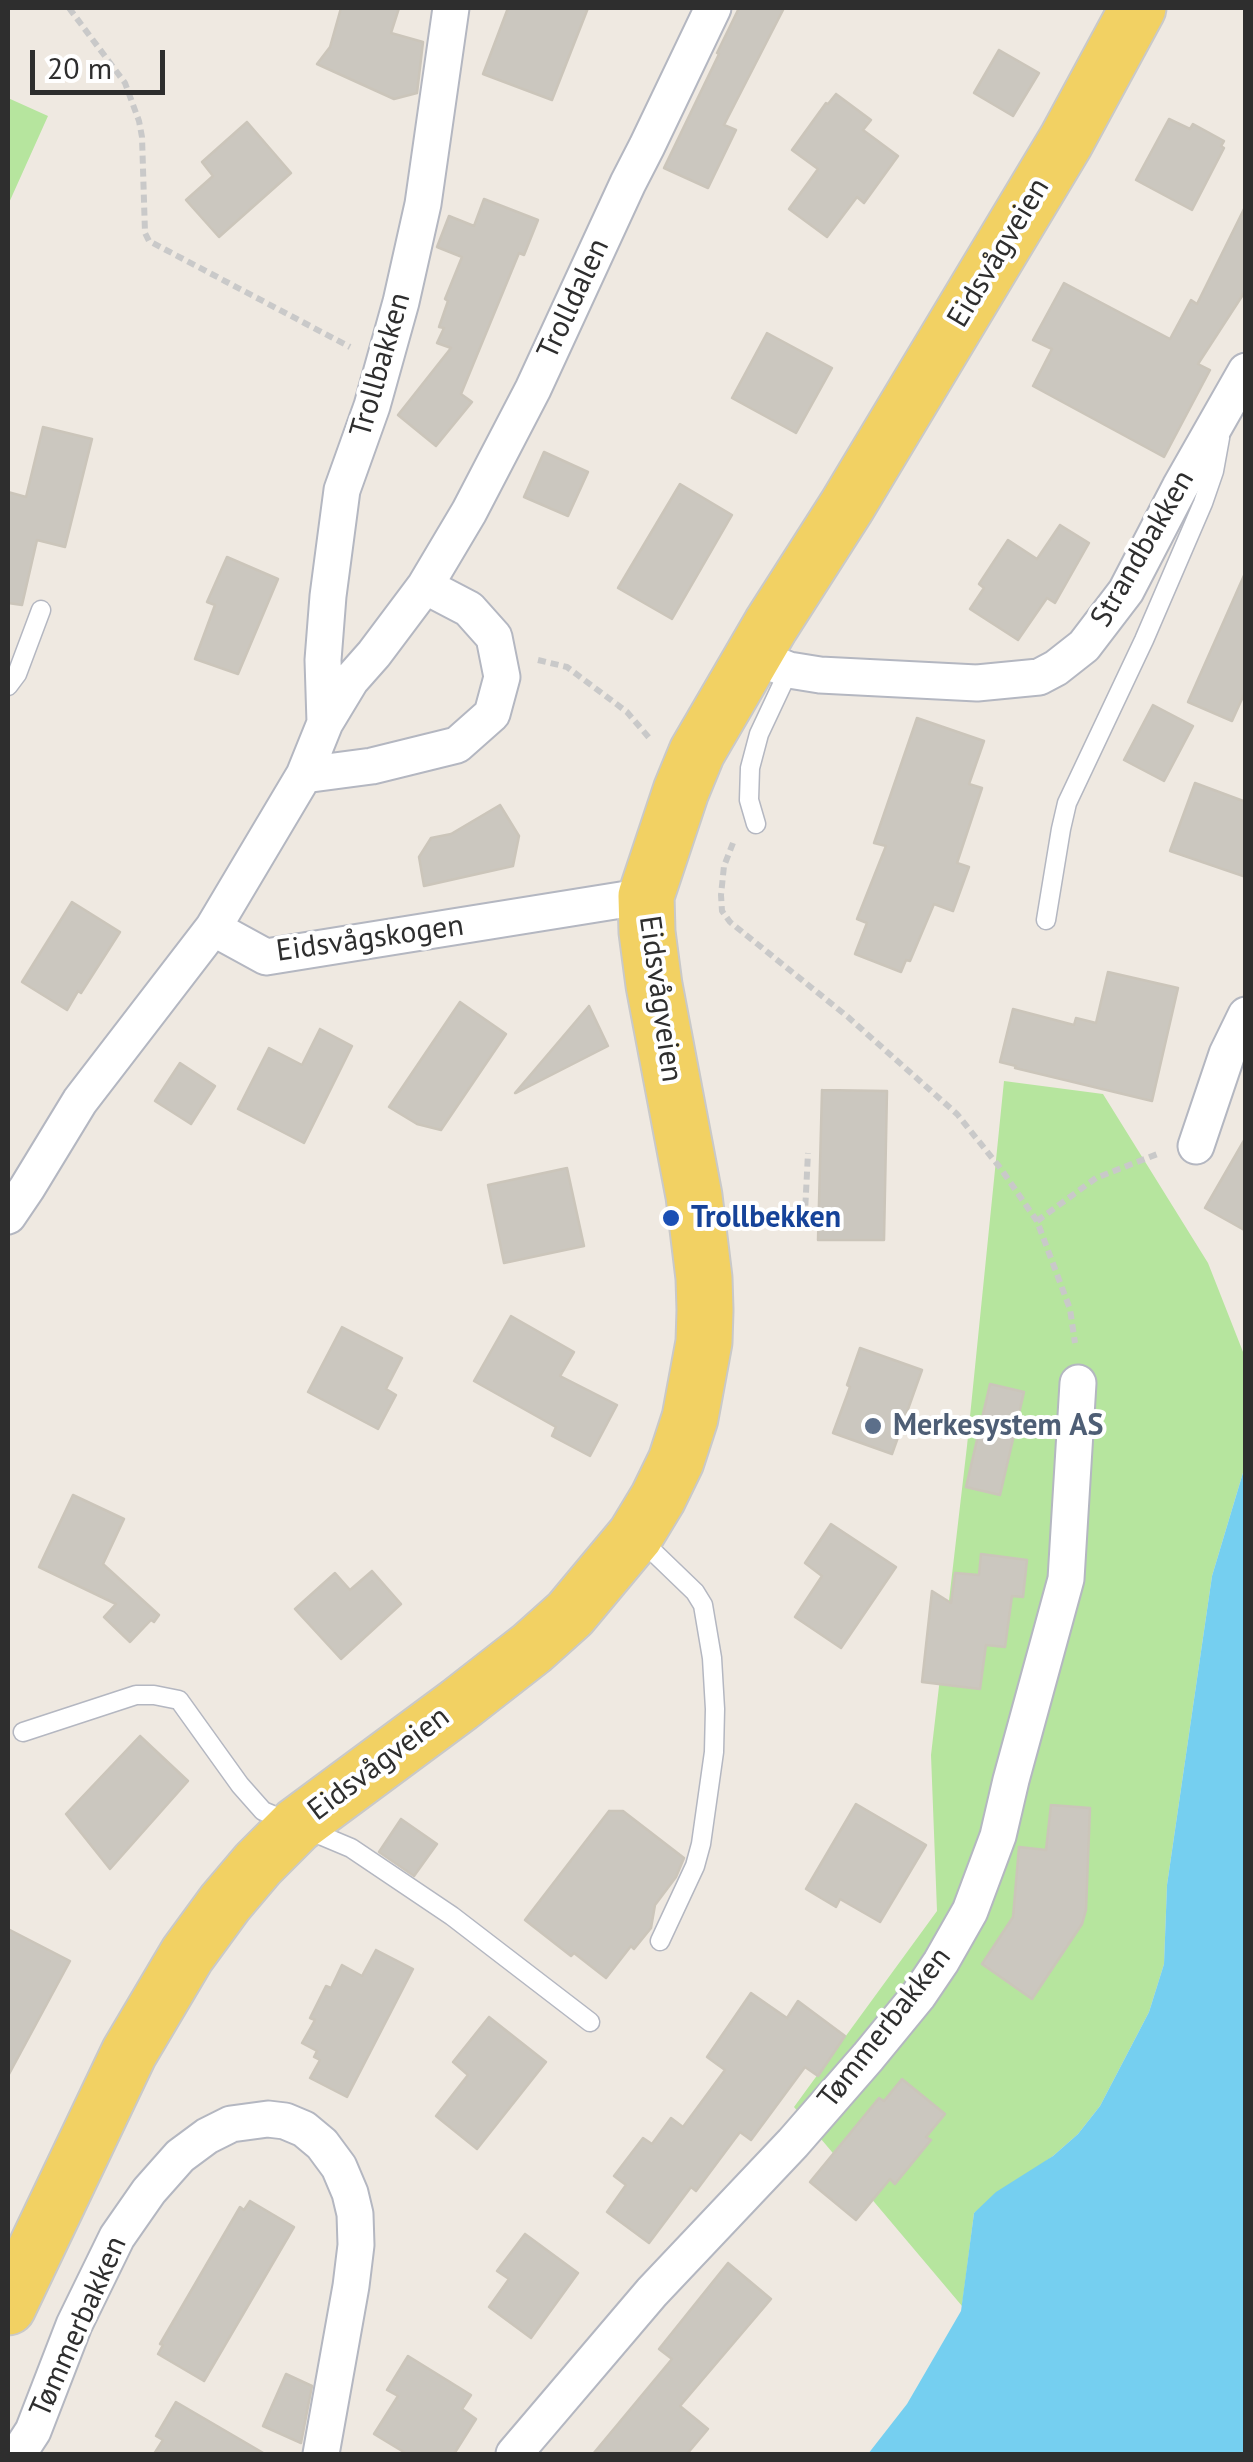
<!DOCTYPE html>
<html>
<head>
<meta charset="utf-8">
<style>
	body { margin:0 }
	#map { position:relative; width:1253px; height:2462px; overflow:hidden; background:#efe9e1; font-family:"PT Sans",sans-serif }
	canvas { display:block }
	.frame { position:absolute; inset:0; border:10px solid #2e2e2e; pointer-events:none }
	.scale { position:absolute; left:30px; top:50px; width:135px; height:45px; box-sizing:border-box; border:5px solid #2e2e2e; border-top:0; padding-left:12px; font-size:30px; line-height:35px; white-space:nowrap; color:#2e2e2e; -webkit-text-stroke:8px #fff; paint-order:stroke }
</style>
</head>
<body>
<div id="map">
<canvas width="1253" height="2462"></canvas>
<div class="frame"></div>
<div class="scale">20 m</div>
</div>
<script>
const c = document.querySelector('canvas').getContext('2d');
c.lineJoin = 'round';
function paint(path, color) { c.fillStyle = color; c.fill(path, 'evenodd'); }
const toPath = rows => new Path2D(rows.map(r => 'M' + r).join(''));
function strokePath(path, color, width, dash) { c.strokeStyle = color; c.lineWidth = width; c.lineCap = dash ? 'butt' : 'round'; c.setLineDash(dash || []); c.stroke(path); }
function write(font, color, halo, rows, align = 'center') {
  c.font = font + ' "PT Sans",sans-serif'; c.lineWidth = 8; c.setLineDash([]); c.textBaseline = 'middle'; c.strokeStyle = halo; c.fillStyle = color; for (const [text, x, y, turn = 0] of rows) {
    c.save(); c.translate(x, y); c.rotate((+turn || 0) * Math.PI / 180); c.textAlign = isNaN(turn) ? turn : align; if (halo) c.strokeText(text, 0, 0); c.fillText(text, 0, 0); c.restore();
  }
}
const green = toPath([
	[8,98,48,116,8,205],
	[1004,1081,1103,1094,1208,1263,1245,1357,1245,1466,1212,1576,1167,1885,1164,1964,1149,2012,1100,2106,1078,2134,1053,2156,974,2213,962,2306,794,2107,937,1911,931,1755,967,1446]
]);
const water = toPath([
	[1245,1466,1245,2454,868,2454,907,2404,961,2311,974,2213,996,2192,1053,2156,1078,2134,1100,2106,1149,2012,1164,1964,1167,1885,1212,1576]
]);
const building = toPath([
	[341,8,399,8,391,33,423,42,417,93,394,99,317,64,330,47,341,8],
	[508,8,588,8,552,100,483,74,508,8],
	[739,8,784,8,724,125,736,130,708,188,664,168,719,54,717,53,739,8],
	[999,50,1039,73,1013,116,974,93,999,50],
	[836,94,871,120,863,130,898,156,864,203,857,197,827,237,789,209,818,169,792,150,826,103,828,104,836,94],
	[1169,119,1190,129,1193,124,1224,141,1221,146,1224,148,1192,210,1136,180,1169,119],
	[247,122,291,173,219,237,186,200,213,176,202,162,247,122],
	[484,199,538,220,524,255,519,253,461,394,472,402,436,446,398,415,451,348,437,343,444,328,439,327,448,301,445,299,462,257,437,247,449,216,474,226,484,199],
	[1246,205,1246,290,1198,364,1210,370,1164,457,1033,386,1052,349,1033,340,1064,283,1170,339,1191,300,1197,304,1246,205],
	[767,333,832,368,796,433,732,398,767,333],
	[43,427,92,439,65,547,37,540,22,605,8,603,8,492,26,497,43,427],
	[544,452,588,472,568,516,524,497,544,452],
	[680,484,732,515,672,619,618,588,680,484],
	[1060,525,1089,543,1055,603,1047,598,1018,640,970,609,984,588,979,584,1008,540,1037,559,1060,525],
	[227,557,278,579,238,674,195,659,215,605,207,602,227,557],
	[1246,571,1246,690,1232,721,1188,702,1246,571],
	[1153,705,1193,726,1164,781,1124,760,1153,705],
	[917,718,984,741,969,784,982,788,957,863,969,867,953,911,934,904,910,961,906,960,901,972,855,954,867,923,857,919,886,846,874,843,917,718],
	[1195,783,1246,802,1246,877,1170,851,1195,783],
	[500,805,519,836,513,866,424,886,419,857,431,838,451,834,500,805],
	[72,902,120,932,81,993,78,991,67,1010,22,982,72,902],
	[1108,972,1178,988,1152,1101,1015,1068,1016,1066,1000,1062,1013,1009,1074,1025,1076,1018,1096,1023,1108,972],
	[460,1002,506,1034,441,1130,417,1124,389,1107,460,1002],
	[589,1006,608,1046,516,1093,515,1093,589,1006],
	[320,1029,352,1046,304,1143,238,1109,269,1048,302,1065,320,1029],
	[180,1063,215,1086,191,1124,155,1101,180,1063],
	[822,1090,887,1091,884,1240,818,1240,822,1090],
	[1246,1137,1246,1231,1205,1208,1246,1137],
	[567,1168,584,1246,504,1263,488,1185,567,1168],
	[511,1316,574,1352,560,1376,617,1405,590,1456,552,1436,556,1427,474,1381,511,1316],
	[342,1327,402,1358,386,1389,396,1395,378,1429,308,1392,342,1327],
	[860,1348,922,1370,892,1454,833,1433,850,1387,847,1385,860,1348],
	[990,1384,1024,1392,1000,1495,966,1487,990,1384],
	[73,1495,124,1519,103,1564,159,1615,154,1622,151,1620,130,1642,104,1617,116,1604,39,1567,73,1495],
	[831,1524,896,1567,841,1648,795,1617,822,1576,805,1563,831,1524],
	[981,1554,1027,1560,1023,1597,1012,1596,1005,1647,986,1645,980,1689,922,1682,932,1591,951,1603,955,1573,979,1575,981,1554],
	[372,1571,401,1604,341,1659,295,1609,335,1573,350,1590,372,1571],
	[140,1736,188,1781,110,1869,66,1814,140,1736],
	[856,1804,926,1845,880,1922,840,1899,836,1907,806,1889,856,1804],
	[1051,1805,1090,1808,1086,1910,1082,1924,1032,1999,982,1964,1013,1917,1019,1847,1046,1850,1051,1805],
	[609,1811,623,1811,684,1858,676,1877,655,1905,651,1928,634,1949,631,1946,606,1978,574,1953,571,1956,525,1920,609,1811],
	[401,1819,437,1844,414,1876,379,1852,401,1819],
	[8,1929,70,1961,8,2076,8,1929],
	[376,1950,413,1969,347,2097,310,2078,320,2060,314,2057,317,2051,302,2043,315,2020,310,2018,326,1986,331,1988,342,1965,362,1976,376,1950],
	[751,1993,787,2018,798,2001,845,2036,818,2076,805,2067,751,2140,740,2132,696,2191,691,2187,649,2243,607,2212,626,2185,614,2176,643,2138,652,2144,671,2118,683,2127,725,2070,707,2057,751,1993],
	[489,2017,546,2062,477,2149,436,2116,468,2075,453,2062,489,2017],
	[902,2079,945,2114,926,2137,931,2140,895,2184,890,2179,856,2220,810,2182,879,2098,884,2101,902,2079],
	[250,2201,294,2227,204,2381,158,2354,163,2345,160,2344,240,2207,244,2210,250,2201],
	[525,2234,578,2273,531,2338,489,2307,509,2279,497,2271,525,2234],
	[728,2263,771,2299,680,2406,708,2429,687,2454,593,2454,672,2359,659,2349,728,2263],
	[408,2356,471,2395,462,2409,476,2419,454,2454,407,2454,374,2434,398,2396,387,2390,408,2356],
	[286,2374,312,2386,301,2443,263,2426,286,2374],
	[176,2402,265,2454,154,2454,163,2440,156,2436,176,2402]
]);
const path = toPath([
	[69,8,125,83,139,121,142,137,145,233,149,241,350,347],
	[538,660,567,667,627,712,651,740],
	[733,843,724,866,721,895,722,911,730,922,848,1017,957,1114,1001,1169,1037,1221,1070,1309,1075,1343],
	[748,1218,794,1218,805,1212,808,1153],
	[1037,1221,1096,1178,1160,1153]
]);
const lane = toPath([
	[8,686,17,674,41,610],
	[756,824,749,800,750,768,759,734,789,670],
	[1046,920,1061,829,1067,803,1144,640,1203,503,1214,471,1220,438],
	[640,1539,695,1592,703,1605,712,1658,715,1709,714,1752,701,1844,695,1866,660,1941],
	[23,1732,136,1695,154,1695,179,1700,240,1785,263,1811,351,1848,452,1916,590,2022]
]);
const street = toPath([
	[754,656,789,670,820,675,977,683,1039,677,1056,668,1084,646,1126,591,1180,487,1246,371],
	[325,723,323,660,328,596,342,490,372,406,401,302,423,204,451,8],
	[304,775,372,766,457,745,492,714,502,677,494,637,469,609,425,586],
	[213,928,304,775,325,723,351,680,374,654,425,586,469,512,533,389,628,183,647,146,713,8],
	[1196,1146,1227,1054,1246,1015],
	[8,1216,27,1188,80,1101,213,928,266,957,646,896],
	[18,2454,33,2431,74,2325,117,2237,149,2191,180,2156,207,2136,231,2124,268,2119,285,2121,304,2129,322,2144,339,2167,350,2193,355,2214,356,2245,351,2286,321,2454],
	[514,2454,652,2292,793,2143,868,2057,918,1996,941,1962,970,1911,998,1836,1011,1780,1066,1579,1078,1383]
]);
const primary = toPath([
	[8,2307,129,2053,187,1955,225,1903,258,1864,297,1825,459,1705,532,1648,570,1614,635,1536,658,1498,676,1461,690,1418,704,1342,705,1310,704,1278,694,1196,654,985,647,932,646,896,681,791,697,752,771,625,847,506,1066,141,1138,8]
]);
const markers = [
	[671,1218,10,"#1a4fb4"],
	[873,1426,10,"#5c6f8a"]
];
const streetNames = [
	["Eidsvågveien",999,253,-59],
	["Trolldalen",574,299,-65],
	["Trollbakken",381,365,-74],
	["Strandbakken",1143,549,-60],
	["Eidsvågskogen",370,939,-8],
	["Eidsvågveien",660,999,82],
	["Eidsvågveien",379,1764,-37],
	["Tømmerbakken",885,2028,-52],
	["Tømmerbakken",79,2327,-66]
];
const transitNames = [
	["Trollbekken",691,1218]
];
const serviceNames = [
	["Merkesystem AS",893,1426]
];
paint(green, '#b6e59e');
paint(water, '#75cff0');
paint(building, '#cbc7bf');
strokePath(building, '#cbc5ba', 2.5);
strokePath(lane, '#b4b7c1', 21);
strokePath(street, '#b4b7c1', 39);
strokePath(primary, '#c9c9c9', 59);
strokePath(path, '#c9c9c9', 6, [8, 5]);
strokePath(lane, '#fff', 18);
strokePath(street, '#fff', 35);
strokePath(primary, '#f2d163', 55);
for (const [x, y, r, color] of markers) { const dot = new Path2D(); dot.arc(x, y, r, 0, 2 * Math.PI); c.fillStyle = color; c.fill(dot); strokePath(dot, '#fff', 4); }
write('30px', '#2e2e2e', '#fff', streetNames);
write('bold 30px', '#164399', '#fff', transitNames, 'left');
write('bold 30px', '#4e5e75', '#fff', serviceNames, 'left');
</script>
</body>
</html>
